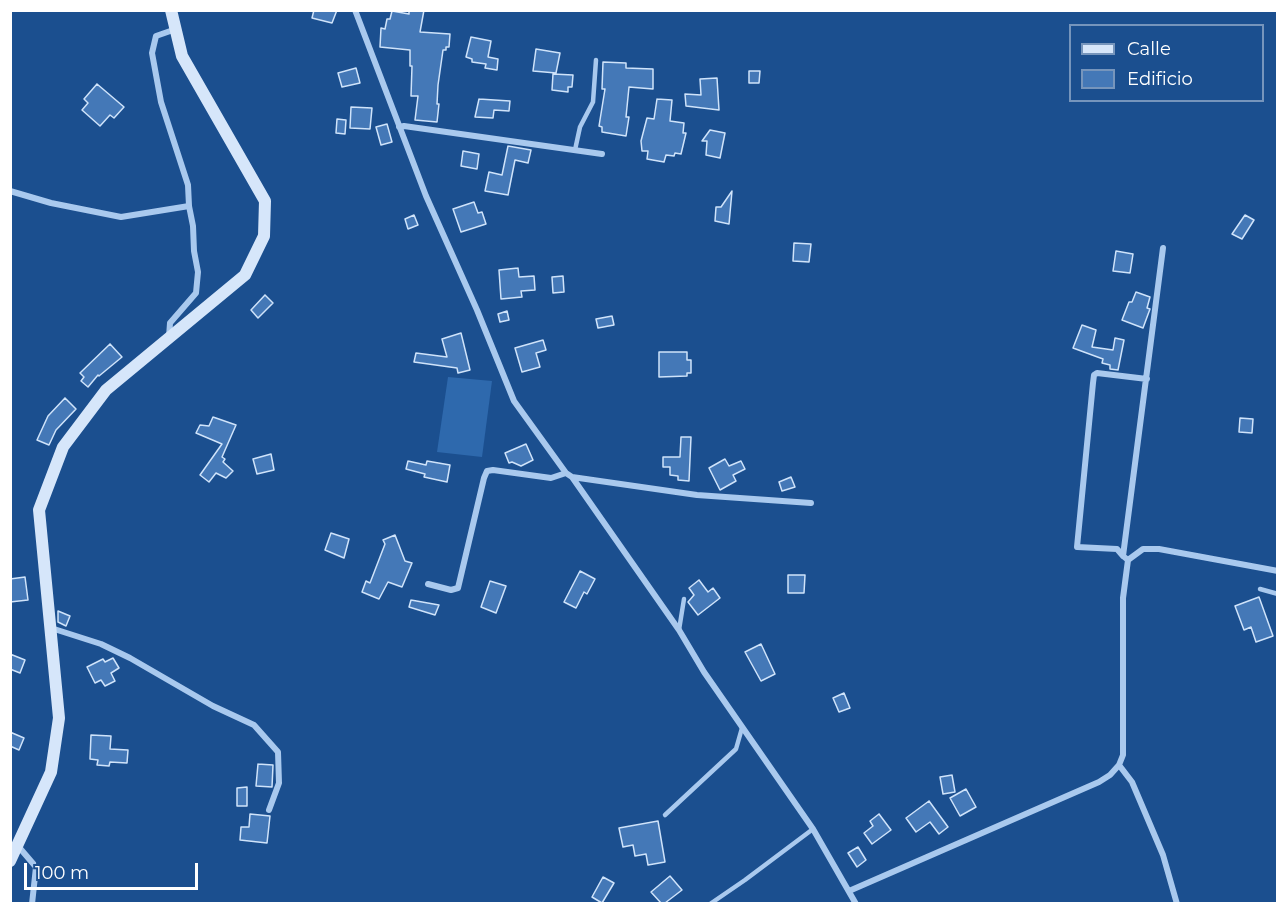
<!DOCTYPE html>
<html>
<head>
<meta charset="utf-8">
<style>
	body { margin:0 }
	#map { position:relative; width:1288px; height:914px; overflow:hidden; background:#1b4f8f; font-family:Montserrat,sans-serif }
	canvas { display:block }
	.frame { position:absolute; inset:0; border:12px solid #fff; pointer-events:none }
	.legend { position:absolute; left:1069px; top:24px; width:195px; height:78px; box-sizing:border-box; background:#1b4f8f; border:2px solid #7695bc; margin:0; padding:8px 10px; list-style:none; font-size:18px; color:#fff }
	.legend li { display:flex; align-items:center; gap:12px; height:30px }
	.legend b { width:30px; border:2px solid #7695bc }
	.scale { position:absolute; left:24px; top:863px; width:174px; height:27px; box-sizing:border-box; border:3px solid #fff; border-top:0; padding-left:8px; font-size:18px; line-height:21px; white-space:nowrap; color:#fff; -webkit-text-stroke:4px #1b4f8f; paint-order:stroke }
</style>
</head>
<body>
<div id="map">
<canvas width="1288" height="914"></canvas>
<div class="frame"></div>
<ul class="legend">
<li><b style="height:8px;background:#d6e6fa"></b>Calle</li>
<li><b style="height:16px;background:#4478b7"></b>Edificio</li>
</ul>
<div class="scale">100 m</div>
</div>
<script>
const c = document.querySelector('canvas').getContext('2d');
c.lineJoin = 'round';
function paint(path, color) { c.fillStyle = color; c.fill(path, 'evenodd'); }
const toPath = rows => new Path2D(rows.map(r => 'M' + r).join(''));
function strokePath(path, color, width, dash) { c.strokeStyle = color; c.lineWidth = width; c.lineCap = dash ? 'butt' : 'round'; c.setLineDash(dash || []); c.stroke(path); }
const green = toPath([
	[448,377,492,381,482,457,437,452]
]);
const building = toPath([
	[314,10,337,10,332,23,312,18,314,10],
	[409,10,424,10,420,32,450,34,449,47,446,47,446,50,443,50,438,85,437,104,439,104,437,122,415,120,418,96,411,96,412,66,410,66,410,50,380,47,381,28,385,29,387,19,390,19,392,11,409,14,409,10],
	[471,37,491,41,488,57,498,59,497,70,485,68,486,64,472,62,472,59,466,57,471,37],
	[536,49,560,53,556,73,533,71,536,49],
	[603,62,626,63,626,68,653,69,653,89,629,87,626,117,629,117,626,136,602,132,602,127,599,126,605,89,602,89,603,62],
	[356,68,360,83,342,87,338,73,356,68],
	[749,71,760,71,759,83,749,83,749,71],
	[553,74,573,75,572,87,568,87,568,92,552,90,553,74],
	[717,78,719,110,686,106,685,94,701,95,700,79,717,78],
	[97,84,124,107,114,118,110,115,100,126,82,110,88,103,84,99,97,84],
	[479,99,510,101,509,111,494,110,493,118,475,117,479,99],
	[657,99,672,100,670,121,684,123,683,133,686,133,681,154,675,153,674,156,666,155,664,162,647,159,648,151,642,151,641,141,647,118,654,119,657,99],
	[351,107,372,108,370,129,350,128,351,107],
	[337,119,346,120,345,134,336,133,337,119],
	[387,124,392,142,381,145,376,127,387,124],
	[710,130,725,133,720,158,706,155,707,141,702,141,710,130],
	[508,146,531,150,528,163,515,160,508,195,485,191,489,172,502,175,508,146],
	[463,151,479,154,477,169,461,166,463,151],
	[732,191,729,224,715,221,716,207,721,207,732,191],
	[474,202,478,213,482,212,486,224,461,232,453,209,474,202],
	[414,215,418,225,408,229,405,219,414,215],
	[1245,215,1254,220,1242,239,1232,234,1245,215],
	[794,243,811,244,809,262,793,261,794,243],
	[1116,251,1133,254,1130,273,1113,271,1116,251],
	[518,268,519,277,534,276,535,290,521,291,522,297,501,299,499,270,518,268],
	[563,276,564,292,553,293,552,277,563,276],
	[1136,292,1150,297,1147,308,1150,309,1143,328,1122,320,1129,302,1132,302,1136,292],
	[265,295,273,303,258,318,251,310,265,295],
	[507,311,509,320,500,322,498,314,507,311],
	[612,316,614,325,598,328,596,319,612,316],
	[1082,325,1096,330,1092,347,1113,350,1115,338,1124,340,1118,370,1110,369,1110,365,1102,363,1103,359,1073,348,1082,325],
	[461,333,470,370,458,373,457,368,414,362,416,353,447,357,442,339,461,333],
	[543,340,546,350,536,353,540,367,522,372,515,348,543,340],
	[110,344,122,357,99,376,98,375,88,387,81,381,84,377,80,373,110,344],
	[659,352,687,352,687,360,691,360,691,373,687,373,687,376,659,377,659,352],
	[65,398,76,409,56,430,49,445,37,440,48,416,65,398],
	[213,417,236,425,222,457,225,459,223,462,233,471,226,478,216,473,209,482,200,475,222,444,196,433,200,425,209,426,213,417],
	[1240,418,1253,419,1252,433,1239,432,1240,418],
	[681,437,691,437,689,481,678,480,678,476,670,475,670,467,663,467,663,457,680,457,681,437],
	[526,444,533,460,521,466,512,462,509,463,505,453,526,444],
	[271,454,274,470,257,474,253,459,271,454],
	[725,459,729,466,741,461,745,469,733,475,736,481,720,490,709,468,725,459],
	[408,461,426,465,427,461,450,465,447,482,424,477,425,474,406,469,408,461],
	[791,477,795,487,782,491,779,482,791,477],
	[331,533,349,539,344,558,325,550,331,533],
	[395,535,405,561,412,563,402,587,388,582,379,599,362,592,366,581,370,583,385,544,383,540,395,535],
	[580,571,595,579,587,594,584,592,576,608,564,602,580,571],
	[788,575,805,575,804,593,788,593,788,575],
	[25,577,28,600,10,602,10,579,25,577],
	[699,580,708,592,713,588,720,598,698,615,688,602,694,595,689,588,699,580],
	[490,581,506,586,496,613,481,607,490,581],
	[1259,597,1273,636,1256,642,1251,627,1244,630,1235,606,1259,597],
	[411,600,439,605,435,615,409,607,411,600],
	[58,611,70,616,66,626,58,622,58,611],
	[761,644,775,674,761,681,745,652,761,644],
	[10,654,25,660,20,673,10,669,10,654],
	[113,658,119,668,111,673,115,681,105,686,101,680,95,683,87,667,103,659,105,662,113,658],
	[844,693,850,708,839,712,833,698,844,693],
	[10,732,24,738,19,750,10,746,10,732],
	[91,735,111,736,110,749,128,750,127,763,110,762,109,766,97,765,98,760,90,759,91,735],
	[258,764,273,765,272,787,256,786,258,764],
	[952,775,955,792,943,794,940,777,952,775],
	[247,787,247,806,237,806,237,788,247,787],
	[966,789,976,807,960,816,950,798,966,789],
	[929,801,948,827,939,834,930,822,916,832,906,818,929,801],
	[250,814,270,816,267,843,240,840,241,827,249,827,250,814],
	[879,814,891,830,872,844,864,833,873,826,870,821,879,814],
	[658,821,665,862,648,865,646,854,635,856,633,845,623,847,619,828,658,821],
	[858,847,866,860,857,867,848,853,858,847],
	[670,876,682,890,665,903,661,903,651,892,670,876],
	[603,877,614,883,602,903,592,897,603,877]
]);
const service = toPath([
	[575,150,580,127,593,102,596,60],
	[1260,589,1278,594],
	[679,630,684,599],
	[665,815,736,749,742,728],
	[710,904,745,880,813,829]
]);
const minor = toPath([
	[355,10,426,196,477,310,514,401,566,473,572,477,679,630,704,672,813,829,856,904],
	[176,29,156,36,152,53,161,102,188,185,189,206],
	[399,127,404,126,602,154],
	[10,191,51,203,121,217,189,206,193,226,194,251,198,272,196,293,170,323,169,337],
	[572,477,697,495,811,503],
	[1123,556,1117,549,1077,547,1093,383,1094,375,1097,373,1147,379],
	[1128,560,1123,556,1163,248],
	[428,584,451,590,458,588,484,478,487,471,493,470,551,478,566,473],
	[51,628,101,644,130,658,213,706,254,725,278,752,279,783,269,810],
	[1119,765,1132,782,1163,855,1177,904],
	[18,846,36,867,32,904],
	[849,891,1099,782,1110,775,1119,765,1123,755,1123,598,1128,560,1143,549,1159,549,1278,571]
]);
const secondary = toPath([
	[10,861,51,772,59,718,39,510,63,447,106,390,245,275,264,236,265,201,182,56,171,10]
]);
paint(green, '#2e69ad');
paint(building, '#4478b7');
strokePath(building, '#cfe3fa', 1.5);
strokePath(service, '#a9c9ee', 4.5);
strokePath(minor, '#a9c9ee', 6);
strokePath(secondary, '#d6e6fa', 12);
</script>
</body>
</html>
